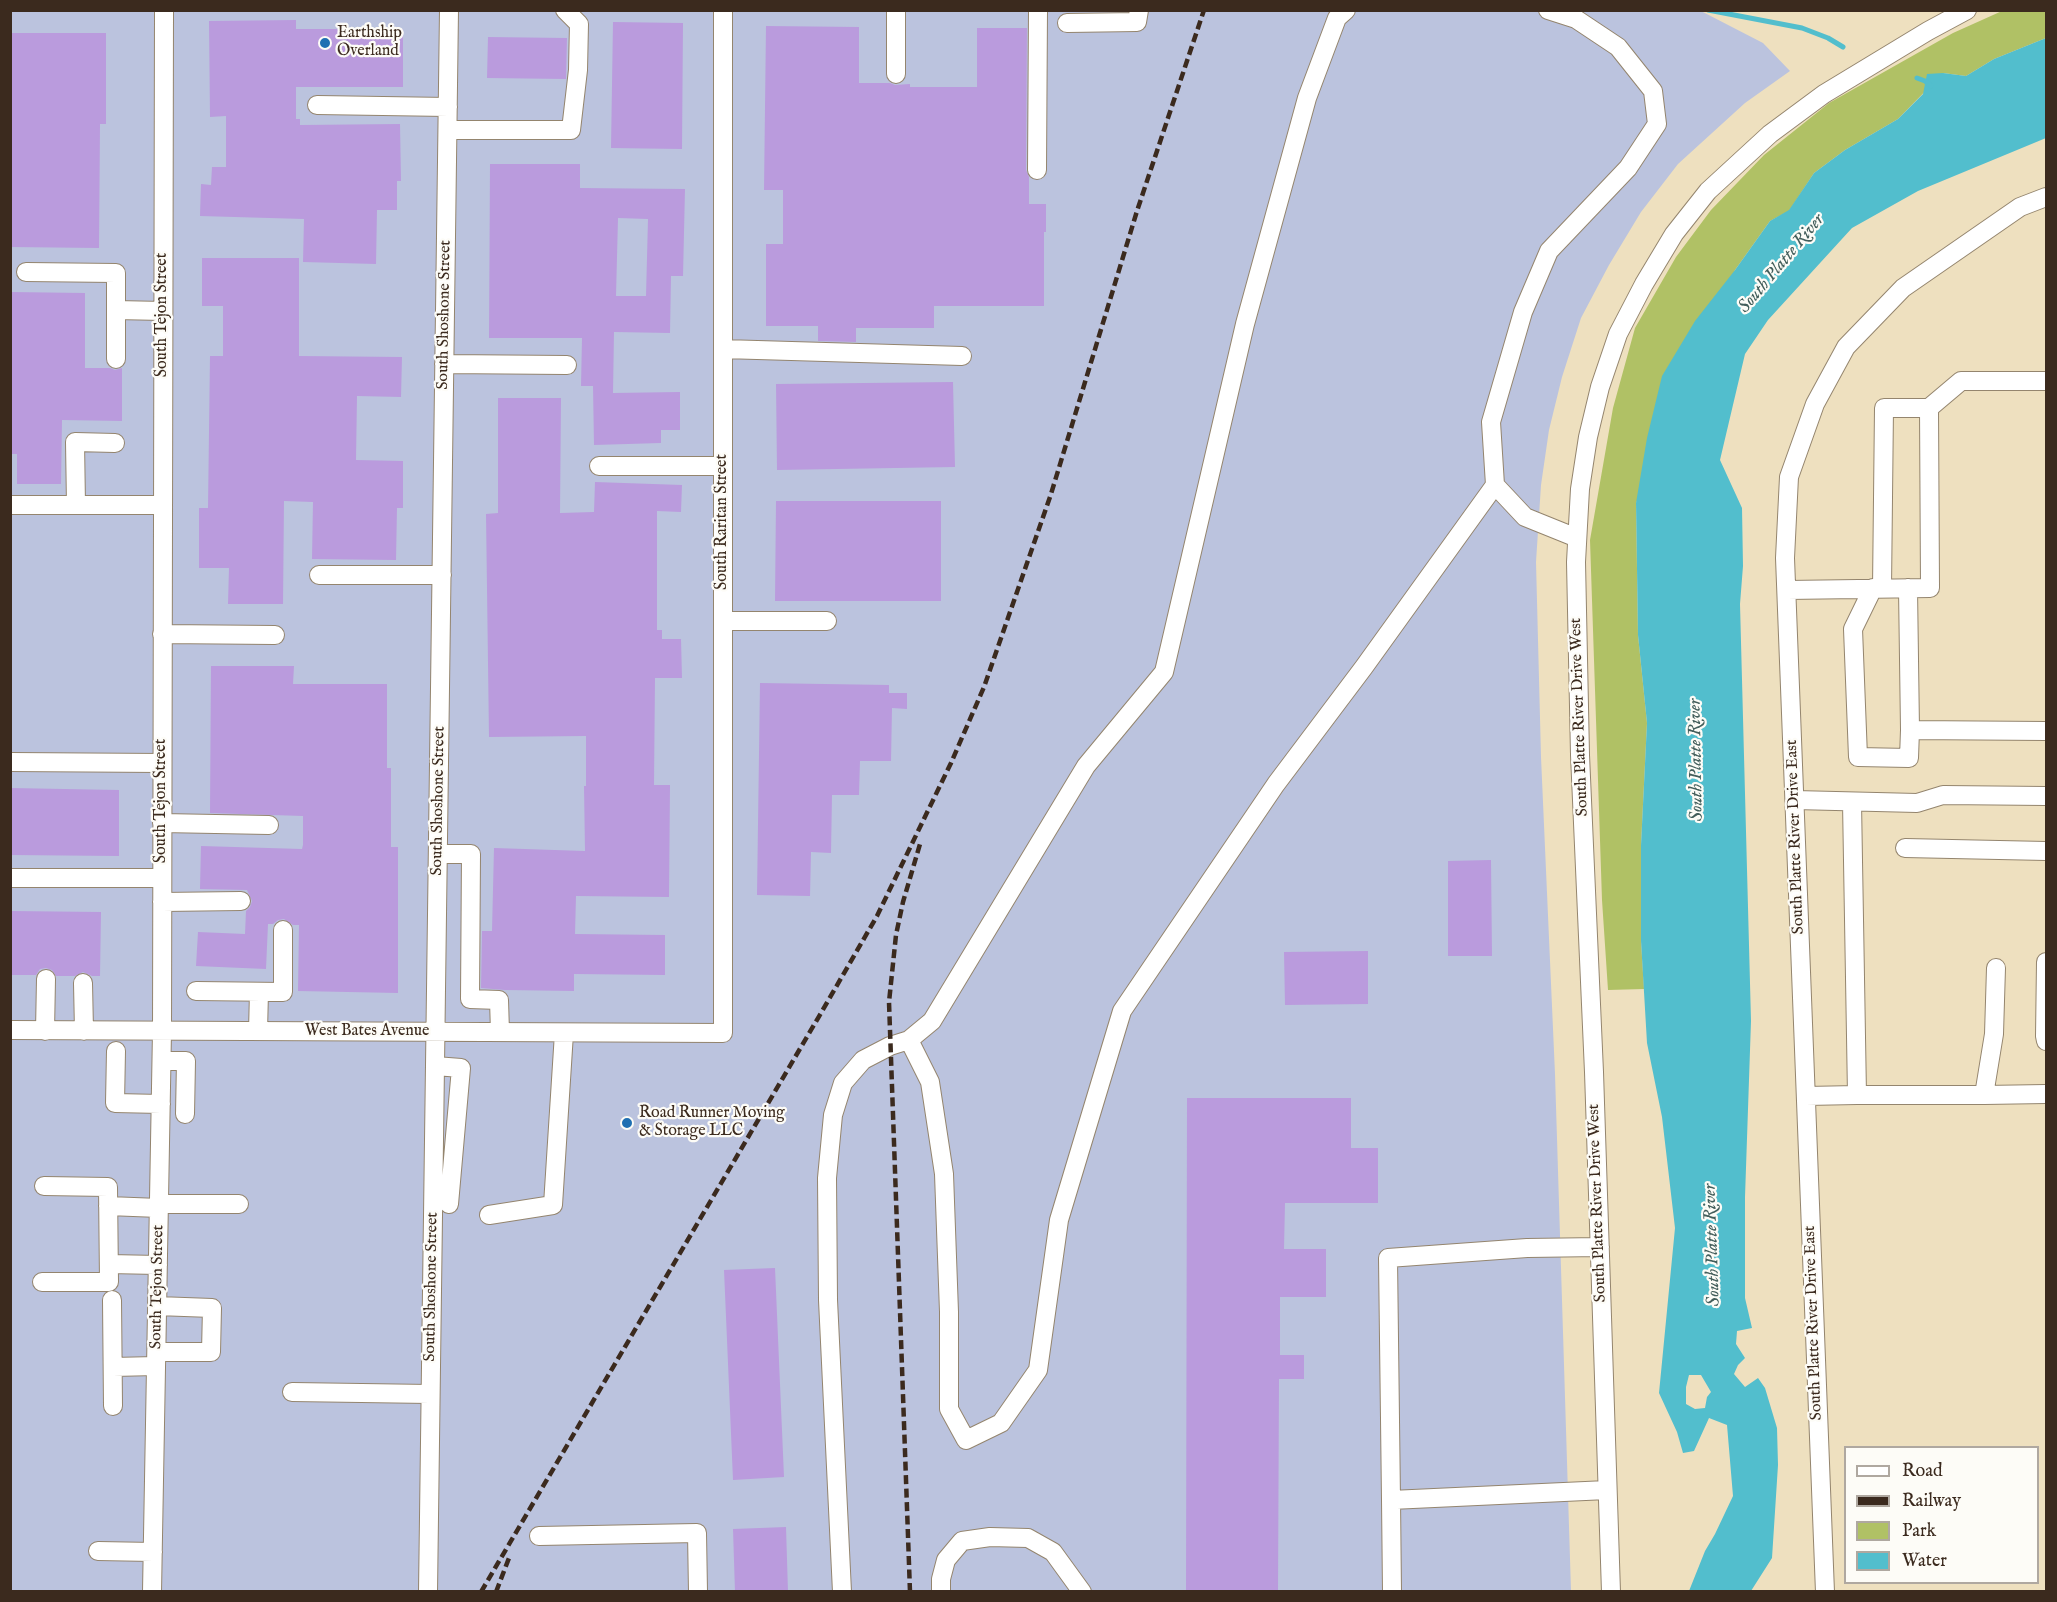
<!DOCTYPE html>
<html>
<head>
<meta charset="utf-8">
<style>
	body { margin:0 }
	#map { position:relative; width:2057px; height:1602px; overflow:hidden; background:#eee0bf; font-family:"IM FELL English",serif }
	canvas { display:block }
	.frame { position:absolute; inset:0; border:12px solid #3b2a1e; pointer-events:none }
	.legend { position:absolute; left:1844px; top:1446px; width:195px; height:138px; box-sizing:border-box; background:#fdfcf7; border:2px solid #afa8a0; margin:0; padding:8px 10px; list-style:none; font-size:18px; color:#3b2a1e }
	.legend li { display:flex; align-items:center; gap:12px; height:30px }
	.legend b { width:30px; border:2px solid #afa8a0 }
</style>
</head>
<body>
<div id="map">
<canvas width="2057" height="1602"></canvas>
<div class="frame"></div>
<ul class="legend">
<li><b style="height:8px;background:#fff"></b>Road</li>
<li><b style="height:8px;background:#3b2a1e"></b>Railway</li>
<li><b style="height:16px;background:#b0c165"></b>Park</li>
<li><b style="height:16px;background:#52becd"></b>Water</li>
</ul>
</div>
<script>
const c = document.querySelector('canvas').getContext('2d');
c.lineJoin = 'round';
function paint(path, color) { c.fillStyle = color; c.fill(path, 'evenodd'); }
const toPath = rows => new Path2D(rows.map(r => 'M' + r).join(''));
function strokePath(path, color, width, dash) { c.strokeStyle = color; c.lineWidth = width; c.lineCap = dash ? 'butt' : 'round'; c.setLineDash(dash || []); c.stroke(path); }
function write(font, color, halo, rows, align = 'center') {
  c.font = font + ' "IM FELL English",serif'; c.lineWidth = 4.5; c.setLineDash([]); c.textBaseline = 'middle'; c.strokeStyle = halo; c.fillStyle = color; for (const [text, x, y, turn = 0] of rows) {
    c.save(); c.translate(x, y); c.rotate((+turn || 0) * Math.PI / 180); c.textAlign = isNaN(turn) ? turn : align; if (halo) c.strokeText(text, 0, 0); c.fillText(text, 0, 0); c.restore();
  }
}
const industrial = toPath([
	[1699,10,1763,43,1790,71,1745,103,1678,164,1641,212,1609,265,1581,318,1562,377,1549,430,1541,485,1536,562,1541,757,1555,1074,1571,1591,11,1592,11,11]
]);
const green = toPath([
	[2002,11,2046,11,2046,38,1994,59,1966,76,1943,73,1898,119,1845,150,1814,173,1789,211,1770,221,1735,270,1636,503,1638,635,1647,723,1641,845,1641,941,1644,989,1608,990,1602,900,1590,540,1613,408,1635,328,1676,257,1711,210,1764,155,1829,103,1953,33]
]);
const water = toPath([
	[2046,38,2046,138,1918,191,1852,228,1768,320,1745,354,1720,460,1742,508,1743,566,1740,604,1751,1021,1745,1197,1745,1298,1752,1328,1737,1331,1736,1344,1745,1358,1738,1365,1734,1374,1745,1387,1758,1378,1765,1388,1777,1428,1778,1465,1772,1558,1751,1591,1689,1591,1705,1551,1715,1534,1733,1496,1727,1425,1709,1418,1694,1451,1683,1453,1677,1432,1659,1393,1675,1228,1662,1117,1647,1043,1641,941,1641,845,1647,723,1638,635,1636,503,1647,438,1662,376,1695,321,1735,270,1770,221,1789,210,1814,173,1845,150,1898,119,1923,94,1927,74,1943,73,1966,76,1994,59],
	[1689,1375,1701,1375,1711,1392,1707,1397,1705,1408,1695,1409,1686,1404,1686,1387]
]);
const stream = toPath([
	[1708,10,1802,28,1828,38,1843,47],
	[1917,78,1925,81,1931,86]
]);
const building = toPath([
	[296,20,296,29,403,29,403,87,296,87,296,119,300,119,300,125,400,124,401,181,397,181,397,210,377,210,376,264,303,262,304,219,200,216,201,184,211,185,212,167,226,167,226,116,210,117,209,21],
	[613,22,683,23,682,149,611,148],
	[766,26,859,27,859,83,890,83,895,85,910,84,910,87,977,87,977,28,1027,28,1026,170,1029,177,1029,204,1046,204,1046,232,1044,232,1044,306,934,306,934,328,856,328,856,342,818,341,818,326,766,326,766,244,783,244,783,190,764,190],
	[10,33,106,33,106,124,100,124,99,248,10,247],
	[488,37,567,38,566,79,487,78],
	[490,164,580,164,580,188,685,189,683,276,671,276,670,333,614,332,613,393,680,392,680,430,661,430,661,443,594,445,593,386,581,386,582,338,489,338],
	[618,218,648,219,646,296,616,296],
	[202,258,299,258,299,356,402,357,401,397,357,396,356,460,403,461,403,508,397,508,396,560,312,559,313,502,284,501,283,604,228,604,229,568,199,568,199,508,208,508,210,356,223,356,223,306,202,306],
	[10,292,85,293,85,368,110,368,115,370,122,368,122,421,62,420,61,484,17,484,17,454,10,454],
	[953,382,955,467,777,470,776,384],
	[498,398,561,398,560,513,594,512,595,482,682,485,681,512,657,511,657,630,662,630,662,639,681,639,682,678,655,678,654,785,670,785,669,897,576,896,575,934,665,935,665,975,574,974,574,991,505,990,481,988,482,931,492,931,494,848,585,851,584,786,586,786,586,736,489,737,486,514,498,513],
	[776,501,941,501,941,601,775,601],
	[211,666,294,666,293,684,387,684,387,768,391,768,391,847,398,847,398,993,298,991,299,925,293,925,284,919,278,920,273,924,268,924,266,969,196,966,198,932,245,934,246,911,250,907,252,901,247,890,200,889,201,846,302,849,303,845,303,816,210,813],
	[760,683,889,685,889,693,907,693,907,709,892,708,891,761,860,761,859,795,832,795,831,853,811,852,810,896,757,895],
	[10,788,119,790,119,856,10,855],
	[1491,860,1492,956,1448,956,1448,861],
	[10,911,101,912,100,976,92,976,83,972,75,976,56,976,52,970,46,968,40,969,36,975,10,975],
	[1368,951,1368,1004,1285,1005,1284,952],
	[1187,1098,1351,1098,1351,1148,1378,1148,1378,1203,1285,1203,1284,1249,1326,1249,1326,1297,1280,1297,1280,1355,1304,1355,1304,1379,1279,1379,1278,1592,1186,1592],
	[775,1268,784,1477,733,1480,724,1270],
	[786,1527,788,1592,735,1592,733,1529]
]);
const minor = toPath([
	[896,10,896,74],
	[1548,10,1576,19,1618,47,1653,91,1657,124,1628,168,1549,251,1523,312,1491,422,1495,485,1525,517,1577,538],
	[1067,23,1137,22,1139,10],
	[317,105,448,107],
	[448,130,571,130,578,70,579,24,565,10],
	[1037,170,1038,10],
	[26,272,116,273,116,359],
	[116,310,163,311],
	[723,349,962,356],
	[444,364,567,365],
	[599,466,723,466],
	[10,505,162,505],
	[76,505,75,442,115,443],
	[319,575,442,575],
	[1873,588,1853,629,1858,757,1909,758,1910,730],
	[1882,588,1884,408,1929,408],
	[1908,588,1910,730,2046,731],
	[1787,590,1930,588,1929,408,1961,381,2046,381],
	[723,621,827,621],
	[162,634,275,635],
	[10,762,162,763],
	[1795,800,1917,803,1943,795,2046,796],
	[162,823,269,825],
	[1905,848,2046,851],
	[438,854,471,854,470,999,499,1000,500,1032],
	[10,878,162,878],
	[162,902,241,901],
	[2046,962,2045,1036,2046,1041],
	[83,983,84,1031],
	[196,991,283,992,283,930],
	[10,1030,723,1033,723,10],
	[45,1031,46,979],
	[258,1031,259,992],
	[909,1040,930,1082,944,1174,949,1312,949,1409,966,1440,1001,1423,1038,1370,1059,1220,1122,1011,1276,784,1364,667,1495,485],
	[116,1051,115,1103,161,1104],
	[162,1061,186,1061,185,1114],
	[435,1066,461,1068,449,1204],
	[1857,1095,1984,1095,1994,1034,1996,968],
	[1984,1095,2046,1094],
	[1806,1096,1857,1095,1852,802],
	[159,1204,239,1204],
	[108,1206,159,1208],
	[489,1215,553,1205,564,1033],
	[1600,1247,1527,1248,1388,1258,1391,1500,1607,1490],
	[109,1264,158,1265],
	[42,1282,109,1282,108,1187,44,1186],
	[112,1300,113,1406],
	[157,1352,211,1352,212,1308,157,1306],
	[113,1367,156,1366],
	[292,1392,430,1394],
	[1391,1500,1392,1592],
	[539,1536,697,1533,698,1592],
	[98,1551,153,1552],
	[152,1592,162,1031,164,10],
	[428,1592,449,10],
	[842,1592,828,1300,827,1178,833,1115,843,1083,863,1060,890,1046,909,1040,932,1021,1086,766,1164,672,1245,324,1307,98,1337,18,1346,10],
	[941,1592,941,1579,946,1560,962,1541,990,1537,1028,1538,1053,1552,1082,1592],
	[1611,1592,1594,1072,1580,755,1576,562,1580,489,1588,437,1600,387,1618,334,1644,284,1674,234,1708,191,1770,134,1824,94,1928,31,1967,10],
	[1825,1592,1785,558,1789,477,1815,404,1846,347,1903,288,2020,207,2046,197]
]);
const rail = toPath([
	[481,1592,821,1013,877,916,951,763,984,687,1051,494,1137,211,1204,10],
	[496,1592,509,1558],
	[910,1592,889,1002,896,935,903,902,920,844]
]);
const markers = [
	[325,43,6,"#1f6fb2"],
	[627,1123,6,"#1f6fb2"]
];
const poiNames = [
	["Earthship",337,34],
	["Overland",337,52],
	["Road Runner Moving",639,1114],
	["& Storage LLC",639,1132]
];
const streetNames = [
	["South Tejon Street",163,315,-90],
	["South Shoshone Street",445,315,-89],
	["South Raritan Street",723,522,-90],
	["South Platte River Drive West",1580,717,-92],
	["South Tejon Street",162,801,-90],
	["South Shoshone Street",439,801,-89],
	["South Platte River Drive East",1796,837,-92],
	["West Bates Avenue",367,1032],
	["South Platte River Drive West",1598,1203,-92],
	["South Tejon Street",158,1287,-89],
	["South Shoshone Street",432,1287,-89],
	["South Platte River Drive East",1814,1323,-92]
];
const waterNames = [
	["South Platte River",1782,264,-50],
	["South Platte River",1697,760,-91],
	["South Platte River",1713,1245,-92]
];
paint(industrial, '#bbc3de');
paint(green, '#b0c165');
paint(water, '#52becd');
strokePath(stream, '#52becd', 5);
paint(building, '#ba9bdd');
strokePath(minor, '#94856e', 20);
strokePath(minor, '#fff', 18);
strokePath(rail, '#3b2a1e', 4.5, [9, 4.5]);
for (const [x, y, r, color] of markers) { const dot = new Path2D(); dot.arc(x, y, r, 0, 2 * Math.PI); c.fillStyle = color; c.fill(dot); strokePath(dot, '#fdfcf7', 2); }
write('16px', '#3b2a1e', '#fdfcf7', poiNames, 'left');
write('16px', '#3b2a1e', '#fdfcf7', streetNames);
write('italic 18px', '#435e5b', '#fdfcf7', waterNames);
</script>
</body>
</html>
